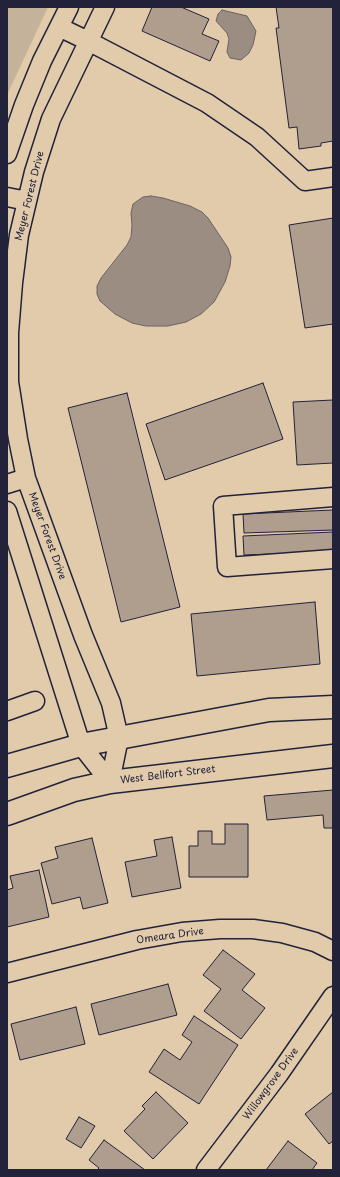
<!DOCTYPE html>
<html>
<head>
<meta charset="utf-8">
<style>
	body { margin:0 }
	#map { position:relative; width:340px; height:1177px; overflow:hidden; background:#e1cbab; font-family:"Playpen Sans",sans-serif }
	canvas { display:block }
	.frame { position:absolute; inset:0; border:8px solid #22223b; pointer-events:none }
</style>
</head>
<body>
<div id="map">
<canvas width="340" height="1177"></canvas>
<div class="frame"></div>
</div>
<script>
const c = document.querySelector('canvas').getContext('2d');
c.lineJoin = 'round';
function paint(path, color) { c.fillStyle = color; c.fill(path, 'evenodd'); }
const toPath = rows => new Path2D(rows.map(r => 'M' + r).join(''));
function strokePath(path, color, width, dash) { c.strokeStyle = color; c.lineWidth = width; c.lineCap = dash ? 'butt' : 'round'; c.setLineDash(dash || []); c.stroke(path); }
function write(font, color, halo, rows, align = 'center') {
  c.font = font + ' "Playpen Sans",sans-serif'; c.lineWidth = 3.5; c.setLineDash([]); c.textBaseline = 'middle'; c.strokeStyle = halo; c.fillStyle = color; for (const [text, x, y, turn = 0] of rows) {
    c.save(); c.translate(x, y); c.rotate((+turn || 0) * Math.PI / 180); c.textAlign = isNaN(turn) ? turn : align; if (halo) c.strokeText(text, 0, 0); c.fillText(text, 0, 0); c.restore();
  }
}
const green = toPath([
	[7,7,48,7,7,95]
]);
const water = toPath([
	[222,10,247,16,256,31,253,45,249,53,241,60,230,58,227,52,229,39,227,33,216,21,218,14,222,10],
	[151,196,163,198,190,206,202,212,208,218,228,248,231,257,230,266,225,282,214,302,201,314,186,322,168,326,146,326,132,323,115,314,100,301,97,294,97,286,101,278,127,245,131,237,132,225,131,213,133,204,143,197,151,196]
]);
const building = toPath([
	[152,7,181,7,209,19,202,34,219,41,210,61,142,31,152,7],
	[276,7,333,7,333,141,321,143,321,146,299,149,297,127,289,128,276,28,279,28,276,7],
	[333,218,333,324,305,328,289,225,333,218],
	[263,383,283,439,165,480,146,424,263,383],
	[127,393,180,607,121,622,68,408,127,393],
	[333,400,333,463,297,465,293,402,333,400],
	[333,510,333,530,244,533,243,514,333,510],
	[333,532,333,552,244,555,243,536,333,532],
	[315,602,320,664,197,676,191,614,315,602],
	[333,790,333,828,324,828,323,815,267,820,264,796,333,790],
	[225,824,248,824,248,877,189,877,189,846,198,846,198,831,212,831,212,844,225,844,225,824],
	[172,837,181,888,132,897,125,862,157,856,154,840,172,837],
	[92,838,108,903,83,909,80,897,52,904,41,863,58,858,55,847,92,838],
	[39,870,49,917,7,927,7,890,13,888,10,876,39,870],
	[223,950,255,974,242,990,265,1008,241,1039,204,1011,221,989,203,975,223,950],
	[168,984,177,1015,99,1035,91,1004,168,984],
	[76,1007,85,1044,20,1060,11,1024,76,1007],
	[194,1016,238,1045,199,1104,149,1072,164,1049,180,1060,192,1042,182,1035,194,1016],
	[156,1092,188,1123,153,1159,124,1131,145,1109,142,1106,156,1092],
	[333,1092,333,1141,329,1144,305,1114,333,1092],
	[79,1117,95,1126,81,1148,66,1139,79,1117],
	[104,1140,145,1170,97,1170,99,1168,89,1160,104,1140],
	[288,1141,317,1163,312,1170,266,1170,288,1141]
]);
const minor = toPath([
	[105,7,51,119,34,172,19,235,13,283,9,333,9,382,18,439,26,478,83,635,111,703,119,738,110,782],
	[59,27,88,41,207,103,257,137,305,181,333,177],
	[7,154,24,105,42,61,69,7],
	[7,197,27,201],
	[7,484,26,478],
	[333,497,223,506,227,567,333,559],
	[7,511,81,745,110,782],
	[7,711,35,701],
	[7,973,137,940,182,932,220,929,253,929,282,933,315,942,333,951],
	[206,1170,279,1074,333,996]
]);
const major = toPath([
	[7,766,81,745,269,710,333,707],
	[7,814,74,790,110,782,333,756]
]);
const streetNames = [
	["Meyer Forest Drive",30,196,-76],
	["Meyer Forest Drive",47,536,70],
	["West Bellfort Street",168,775,-7],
	["Omeara Drive",170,936,-8],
	["Willowgrove Drive",271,1084,-54]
];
paint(green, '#c5b29b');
paint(water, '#9b8d81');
strokePath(water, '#6b6265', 1);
paint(building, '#af9e8e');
strokePath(building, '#22223b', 1);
strokePath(minor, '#22223b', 21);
strokePath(major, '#22223b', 25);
strokePath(minor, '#e1cbab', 18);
strokePath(major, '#e1cbab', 22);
write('10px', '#22223b', '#e1cbab', streetNames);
</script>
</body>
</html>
